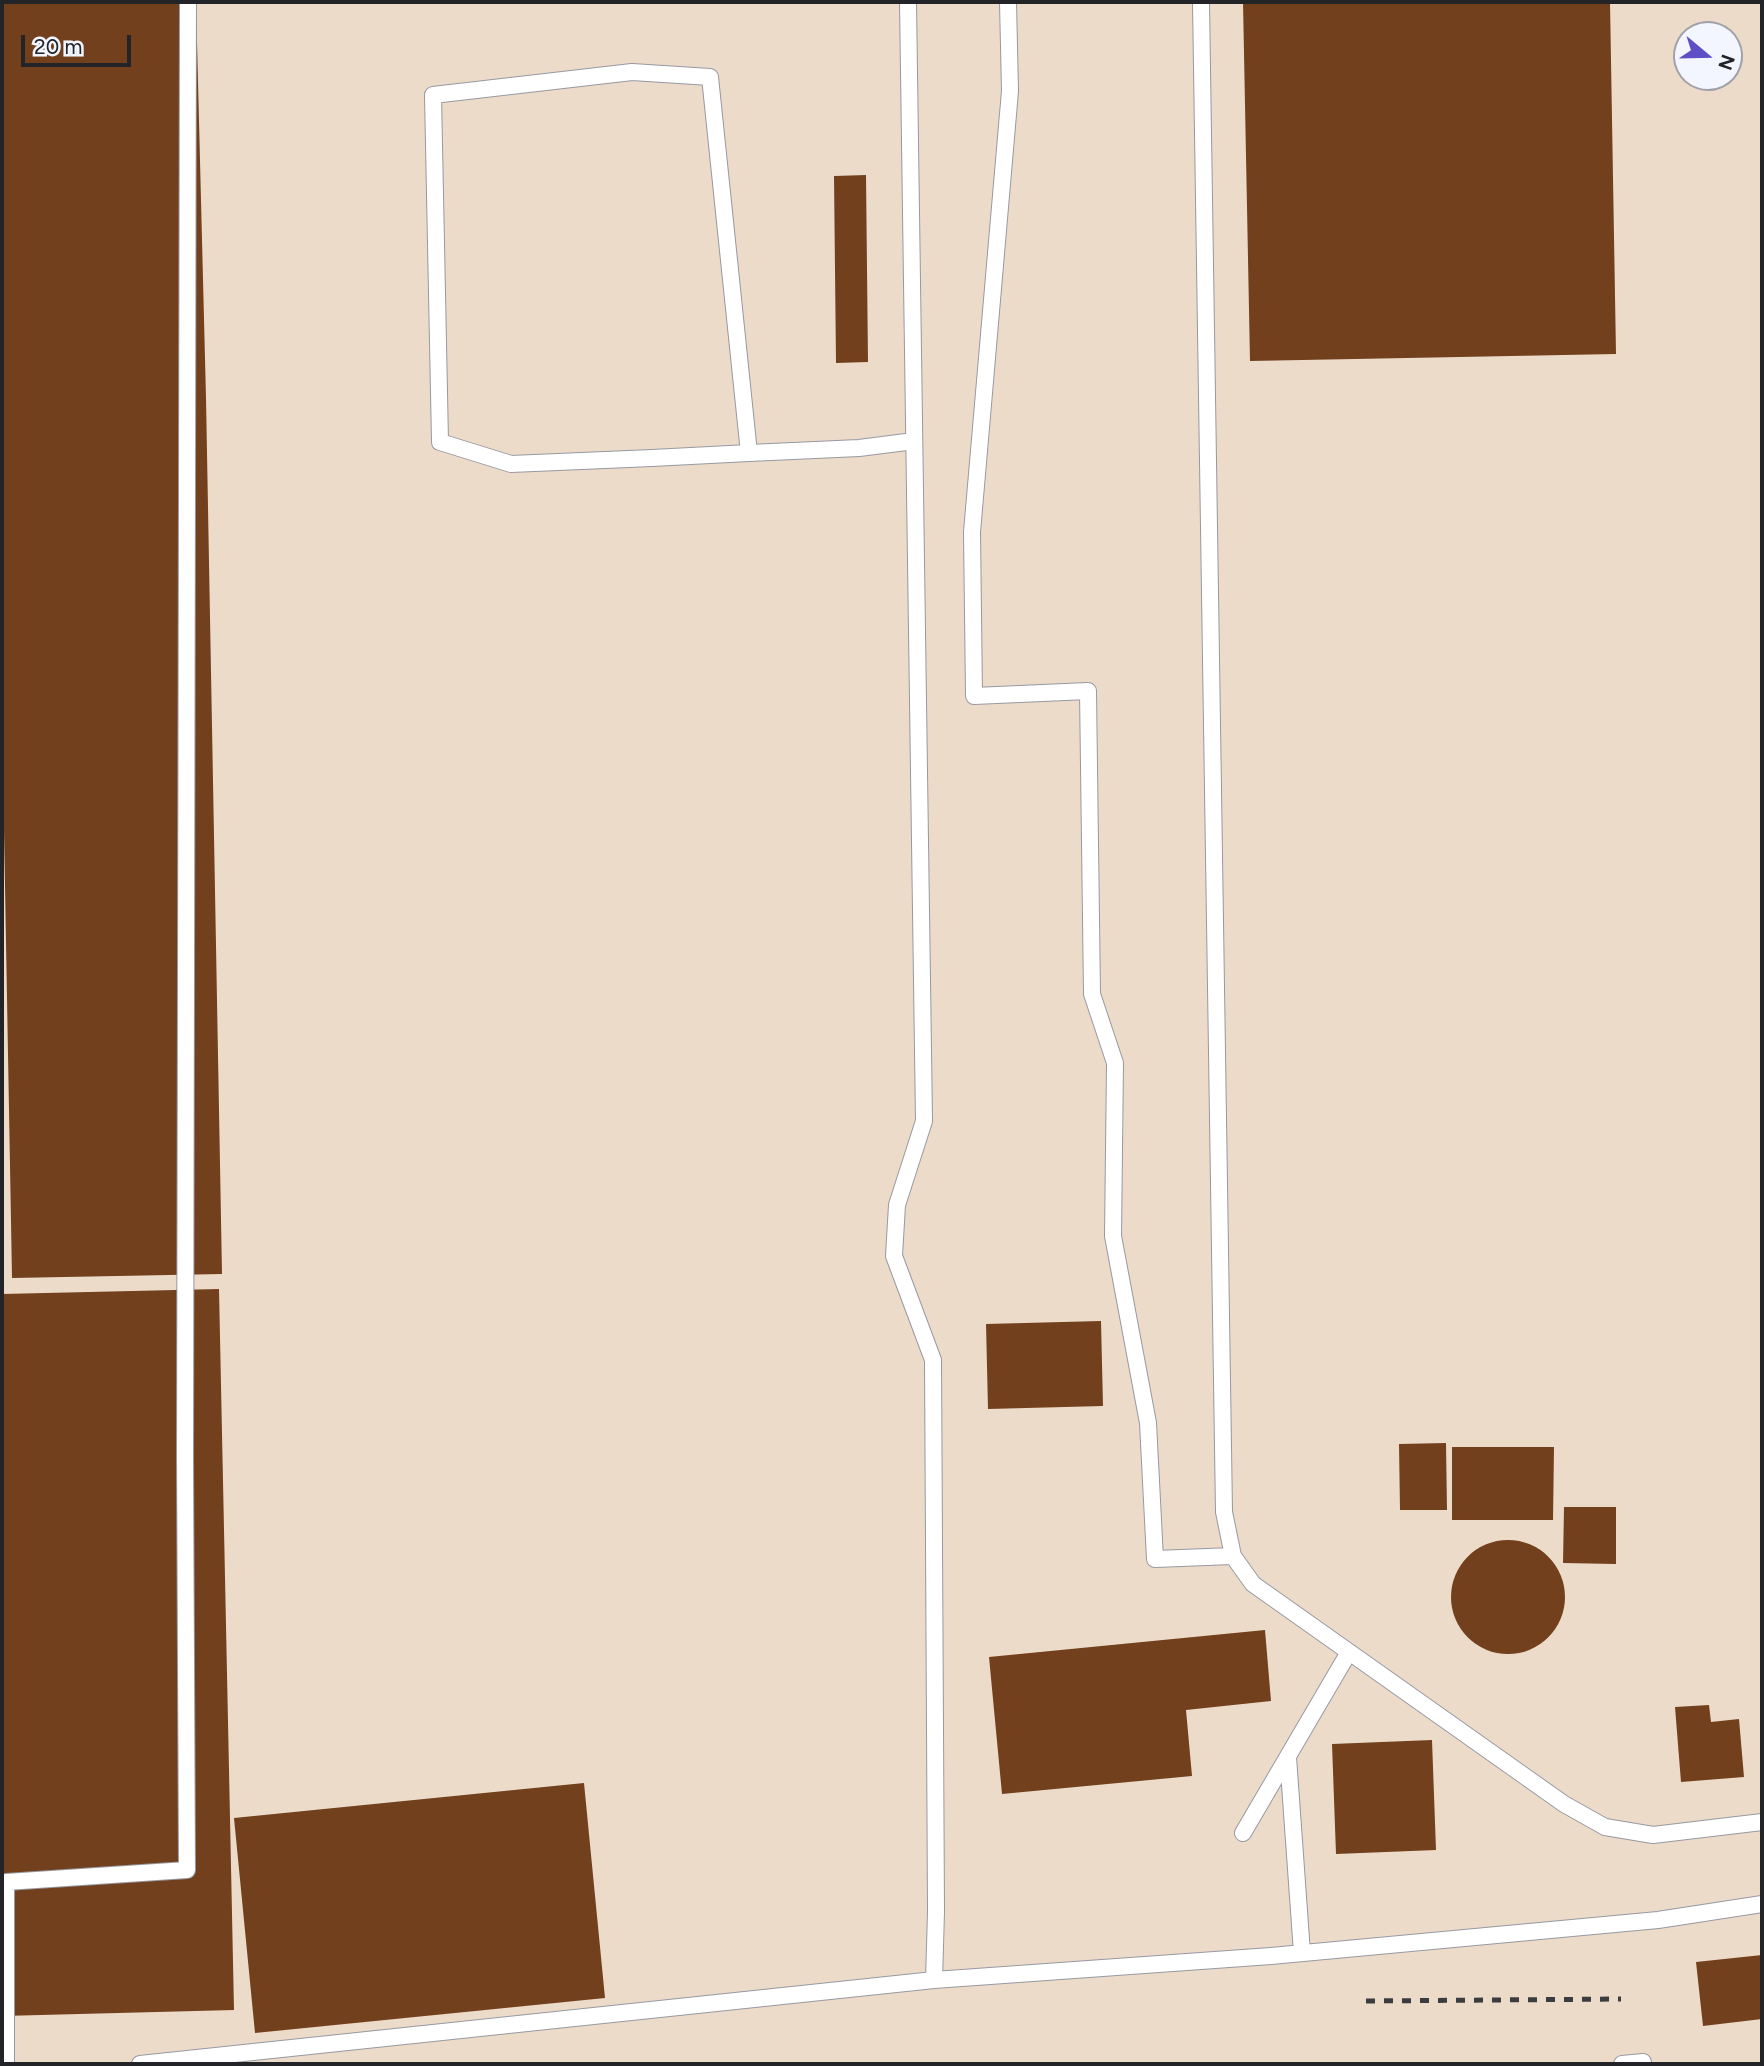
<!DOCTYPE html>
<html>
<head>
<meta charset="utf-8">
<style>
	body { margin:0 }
	#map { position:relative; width:1764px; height:2066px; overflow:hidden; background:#e6e8f1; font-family:Figtree,sans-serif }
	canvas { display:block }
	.frame { position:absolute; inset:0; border:4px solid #232427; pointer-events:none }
	.north { position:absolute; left:1673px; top:21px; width:70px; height:70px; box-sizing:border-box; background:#f3f5ff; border:2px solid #a0a1a9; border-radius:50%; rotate:109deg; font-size:19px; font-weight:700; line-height:28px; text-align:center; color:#232427 }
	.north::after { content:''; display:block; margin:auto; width:24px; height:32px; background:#5e4fc7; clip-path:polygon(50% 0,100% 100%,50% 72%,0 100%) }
	.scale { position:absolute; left:21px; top:35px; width:110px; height:32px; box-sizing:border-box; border:4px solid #232427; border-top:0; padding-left:9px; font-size:21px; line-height:24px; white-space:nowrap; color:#232427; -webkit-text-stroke:5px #f3f5ff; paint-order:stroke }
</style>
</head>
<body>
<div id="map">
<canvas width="1764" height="2066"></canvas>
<div class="frame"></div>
<div class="north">N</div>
<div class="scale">20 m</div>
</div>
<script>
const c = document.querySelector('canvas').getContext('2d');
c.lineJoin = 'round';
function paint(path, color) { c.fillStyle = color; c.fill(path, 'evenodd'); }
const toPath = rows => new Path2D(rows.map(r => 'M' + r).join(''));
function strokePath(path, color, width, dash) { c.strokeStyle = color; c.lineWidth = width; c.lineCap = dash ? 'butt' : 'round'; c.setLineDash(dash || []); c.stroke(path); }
const industrial = toPath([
	[2,2,1762,2,1762,2064,2,2064],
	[1687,35,1729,35,1729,77,1687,77]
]);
const building = toPath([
	[2,2,196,2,206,398,222,1274,12,1278,2,719],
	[1243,2,1610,2,1616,354,1250,361],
	[866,175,868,362,836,363,834,176],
	[219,1289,234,2010,2,2016,2,1294],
	[1101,1321,1103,1406,988,1409,986,1324],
	[1446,1443,1447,1510,1400,1510,1399,1444],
	[1452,1447,1554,1447,1553,1520,1452,1520],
	[1564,1507,1616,1507,1616,1564,1563,1563],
	'1451 1597a57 57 0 1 1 114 0a57 57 0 1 1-114 0Z',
	[1265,1630,1271,1701,1186,1710,1192,1776,1002,1794,989,1657],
	[1709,1705,1711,1722,1739,1719,1744,1777,1681,1782,1675,1707],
	[1432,1740,1436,1850,1336,1854,1332,1744],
	[584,1783,605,1998,255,2033,234,1818],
	[1762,1955,1762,2019,1703,2026,1696,1962]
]);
const service = toPath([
	[908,2,924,1121,897,1205,894,1256,933,1360,936,1912,934,1980],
	[1008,2,1010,91,972,532,974,696,1088,691,1092,994,1115,1063,1113,1236,1148,1423,1155,1559,1233,1556],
	[1201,2,1224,1512,1233,1556,1253,1584,1564,1804,1605,1827,1653,1835,1762,1822],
	[749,453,710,77,632,72,433,95,440,442,511,464,652,458,749,453,859,448,914,441],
	[1288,1757,1302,1953],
	[1243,1833,1349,1652],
	[6,2064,6,1882,187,1870,185,1457,188,2],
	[140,2064,934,1980,1271,1956,1658,1920,1762,1904],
	[1622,2064,1643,2062,1643,2064]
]);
const rail = toPath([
	[1366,2001,1621,1999]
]);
paint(industrial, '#eddbca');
paint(building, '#72401d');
strokePath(service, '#9799a2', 18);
strokePath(service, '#fff', 16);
strokePath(rail, '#3b3c3f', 5, [9, 9]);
</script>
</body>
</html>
